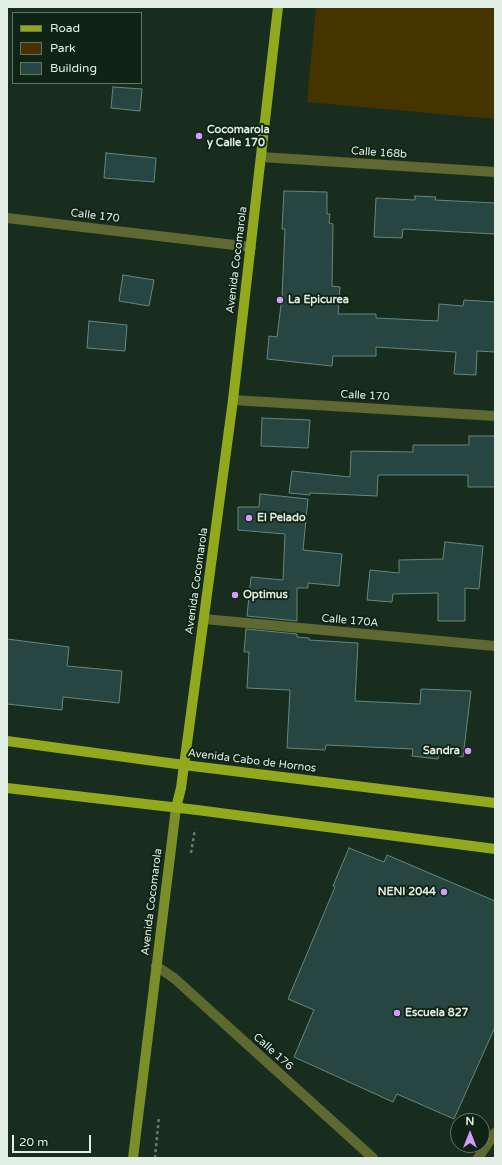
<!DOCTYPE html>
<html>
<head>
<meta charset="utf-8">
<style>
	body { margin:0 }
	#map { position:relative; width:502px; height:1165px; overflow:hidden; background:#192d1f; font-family:"Varela Round",sans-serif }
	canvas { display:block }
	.frame { position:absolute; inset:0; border:8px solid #e1eee4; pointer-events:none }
	.legend { position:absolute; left:12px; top:12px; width:130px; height:72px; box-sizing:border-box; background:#102415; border:1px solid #647568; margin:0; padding:5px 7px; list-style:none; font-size:12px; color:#e1eee4 }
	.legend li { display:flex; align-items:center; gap:8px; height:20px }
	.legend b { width:20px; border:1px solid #647568 }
	.north { position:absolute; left:450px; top:1113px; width:40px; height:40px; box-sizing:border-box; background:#102415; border:1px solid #647568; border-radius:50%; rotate:0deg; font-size:11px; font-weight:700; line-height:16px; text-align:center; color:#e1eee4 }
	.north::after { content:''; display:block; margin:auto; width:14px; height:18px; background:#d39cfd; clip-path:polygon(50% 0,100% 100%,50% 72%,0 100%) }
	.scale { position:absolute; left:12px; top:1135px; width:79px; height:18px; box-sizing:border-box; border:2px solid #e1eee4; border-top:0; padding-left:5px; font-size:12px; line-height:14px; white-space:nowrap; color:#e1eee4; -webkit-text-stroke:3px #102415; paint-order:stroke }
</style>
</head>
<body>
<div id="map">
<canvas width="502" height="1165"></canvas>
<div class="frame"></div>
<ul class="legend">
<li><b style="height:5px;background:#91aa1d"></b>Road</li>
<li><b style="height:11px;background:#463400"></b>Park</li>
<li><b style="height:11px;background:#274641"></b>Building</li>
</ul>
<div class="north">N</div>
<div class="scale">20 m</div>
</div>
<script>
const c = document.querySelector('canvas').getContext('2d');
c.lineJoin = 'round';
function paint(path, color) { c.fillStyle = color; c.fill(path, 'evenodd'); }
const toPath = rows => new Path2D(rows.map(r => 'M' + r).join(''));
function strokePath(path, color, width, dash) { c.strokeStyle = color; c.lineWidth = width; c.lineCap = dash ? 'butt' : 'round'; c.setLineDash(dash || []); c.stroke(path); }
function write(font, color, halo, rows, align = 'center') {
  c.font = font + ' "Varela Round",sans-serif'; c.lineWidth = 4; c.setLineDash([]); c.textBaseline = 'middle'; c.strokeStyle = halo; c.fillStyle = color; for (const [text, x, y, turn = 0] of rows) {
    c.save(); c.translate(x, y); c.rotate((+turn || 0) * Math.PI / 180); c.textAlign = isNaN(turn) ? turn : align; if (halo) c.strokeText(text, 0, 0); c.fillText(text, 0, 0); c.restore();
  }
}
const green = toPath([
	[316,7,495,7,495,119,307,102]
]);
const building = toPath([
	[113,87,142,89,140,111,111,108,113,87],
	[106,153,156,158,154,182,104,178,106,153],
	[284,191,327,192,327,214,330,214,329,223,333,224,332,286,340,287,338,314,376,314,376,318,438,321,439,304,463,306,464,300,495,302,495,352,477,351,476,375,454,374,456,352,376,347,376,356,333,356,332,366,267,359,269,336,277,337,282,297,285,229,282,229,284,191],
	[415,196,436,197,435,200,495,203,495,234,403,229,402,238,374,237,376,198,415,200,415,196],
	[123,275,154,280,149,306,119,301,123,275],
	[89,321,127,325,125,351,87,348,89,321],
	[262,418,310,420,308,448,261,446,262,418],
	[469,436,495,436,495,487,468,487,468,475,378,475,377,496,310,493,310,495,289,493,292,471,350,477,351,451,413,452,413,445,469,445,469,436],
	[260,494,308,499,303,550,342,554,339,586,308,583,308,588,297,588,297,621,247,616,251,577,283,580,285,534,238,530,238,507,259,507,260,494],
	[445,542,483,546,479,589,465,588,465,621,438,621,438,593,393,594,392,602,367,600,370,570,399,573,399,560,443,559,445,542],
	[246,629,297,634,297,637,309,638,309,640,358,643,355,701,420,704,421,689,471,691,463,757,440,752,438,759,412,756,413,749,326,745,325,750,287,748,290,690,247,688,249,652,244,652,246,629],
	[7,639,69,647,67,666,122,671,119,703,63,697,62,710,7,704,7,639],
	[349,848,384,862,387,855,495,901,495,1027,454,1119,397,1094,393,1102,294,1057,314,1010,288,999,335,887,333,886,349,848]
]);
const path = toPath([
	[191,853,195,829],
	[155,1158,159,1116]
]);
const street = toPath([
	[261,157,495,172],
	[7,218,251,247],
	[233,400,495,416],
	[204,619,495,646],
	[156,966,174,978,373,1158],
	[478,1158,495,1133]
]);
const secondary = toPath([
	[133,1158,176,808]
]);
const primary = toPath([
	[7,741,184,765,495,803],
	[7,788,197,810,495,849],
	[176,808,181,788,233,400,278,7]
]);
const markers = [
	[199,136,4,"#d39cfd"],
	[280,300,4,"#d39cfd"],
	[249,518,4,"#d39cfd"],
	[235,595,4,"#d39cfd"],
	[468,751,4,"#d39cfd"],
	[444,892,4,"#d39cfd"],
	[397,1013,4,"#d39cfd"]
];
const poiNames = [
	["Cocomarola",207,130],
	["y Calle 170",207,143],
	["La Epicurea",288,300],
	["El Pelado",257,518],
	["Optimus",243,595],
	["Sandra",460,751,"right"],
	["NENI 2044",436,892,"right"],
	["Escuela 827",405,1013]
];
const streetNames = [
	["Calle 168b",379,153,4],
	["Calle 170",95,216,7],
	["Avenida Cocomarola",237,260,-83],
	["Calle 170",365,396,3],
	["Avenida Cocomarola",197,581,-82],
	["Calle 170A",350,621,5],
	["Avenida Cabo de Hornos",252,761,7],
	["Avenida Cocomarola",152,902,-83],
	["Calle 176",273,1052,42]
];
paint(green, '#463400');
paint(building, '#274641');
strokePath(building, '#658680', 1);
strokePath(path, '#6c7d71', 2.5, [3, 3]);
strokePath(street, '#5d6930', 10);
strokePath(secondary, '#7a8e2a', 10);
strokePath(primary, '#91aa1d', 10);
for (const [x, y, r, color] of markers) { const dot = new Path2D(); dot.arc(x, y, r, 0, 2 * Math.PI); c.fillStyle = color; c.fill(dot); strokePath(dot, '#102415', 1.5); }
write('bold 11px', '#e1eee4', '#102415', poiNames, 'left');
write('11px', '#e1eee4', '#102415', streetNames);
</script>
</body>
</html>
